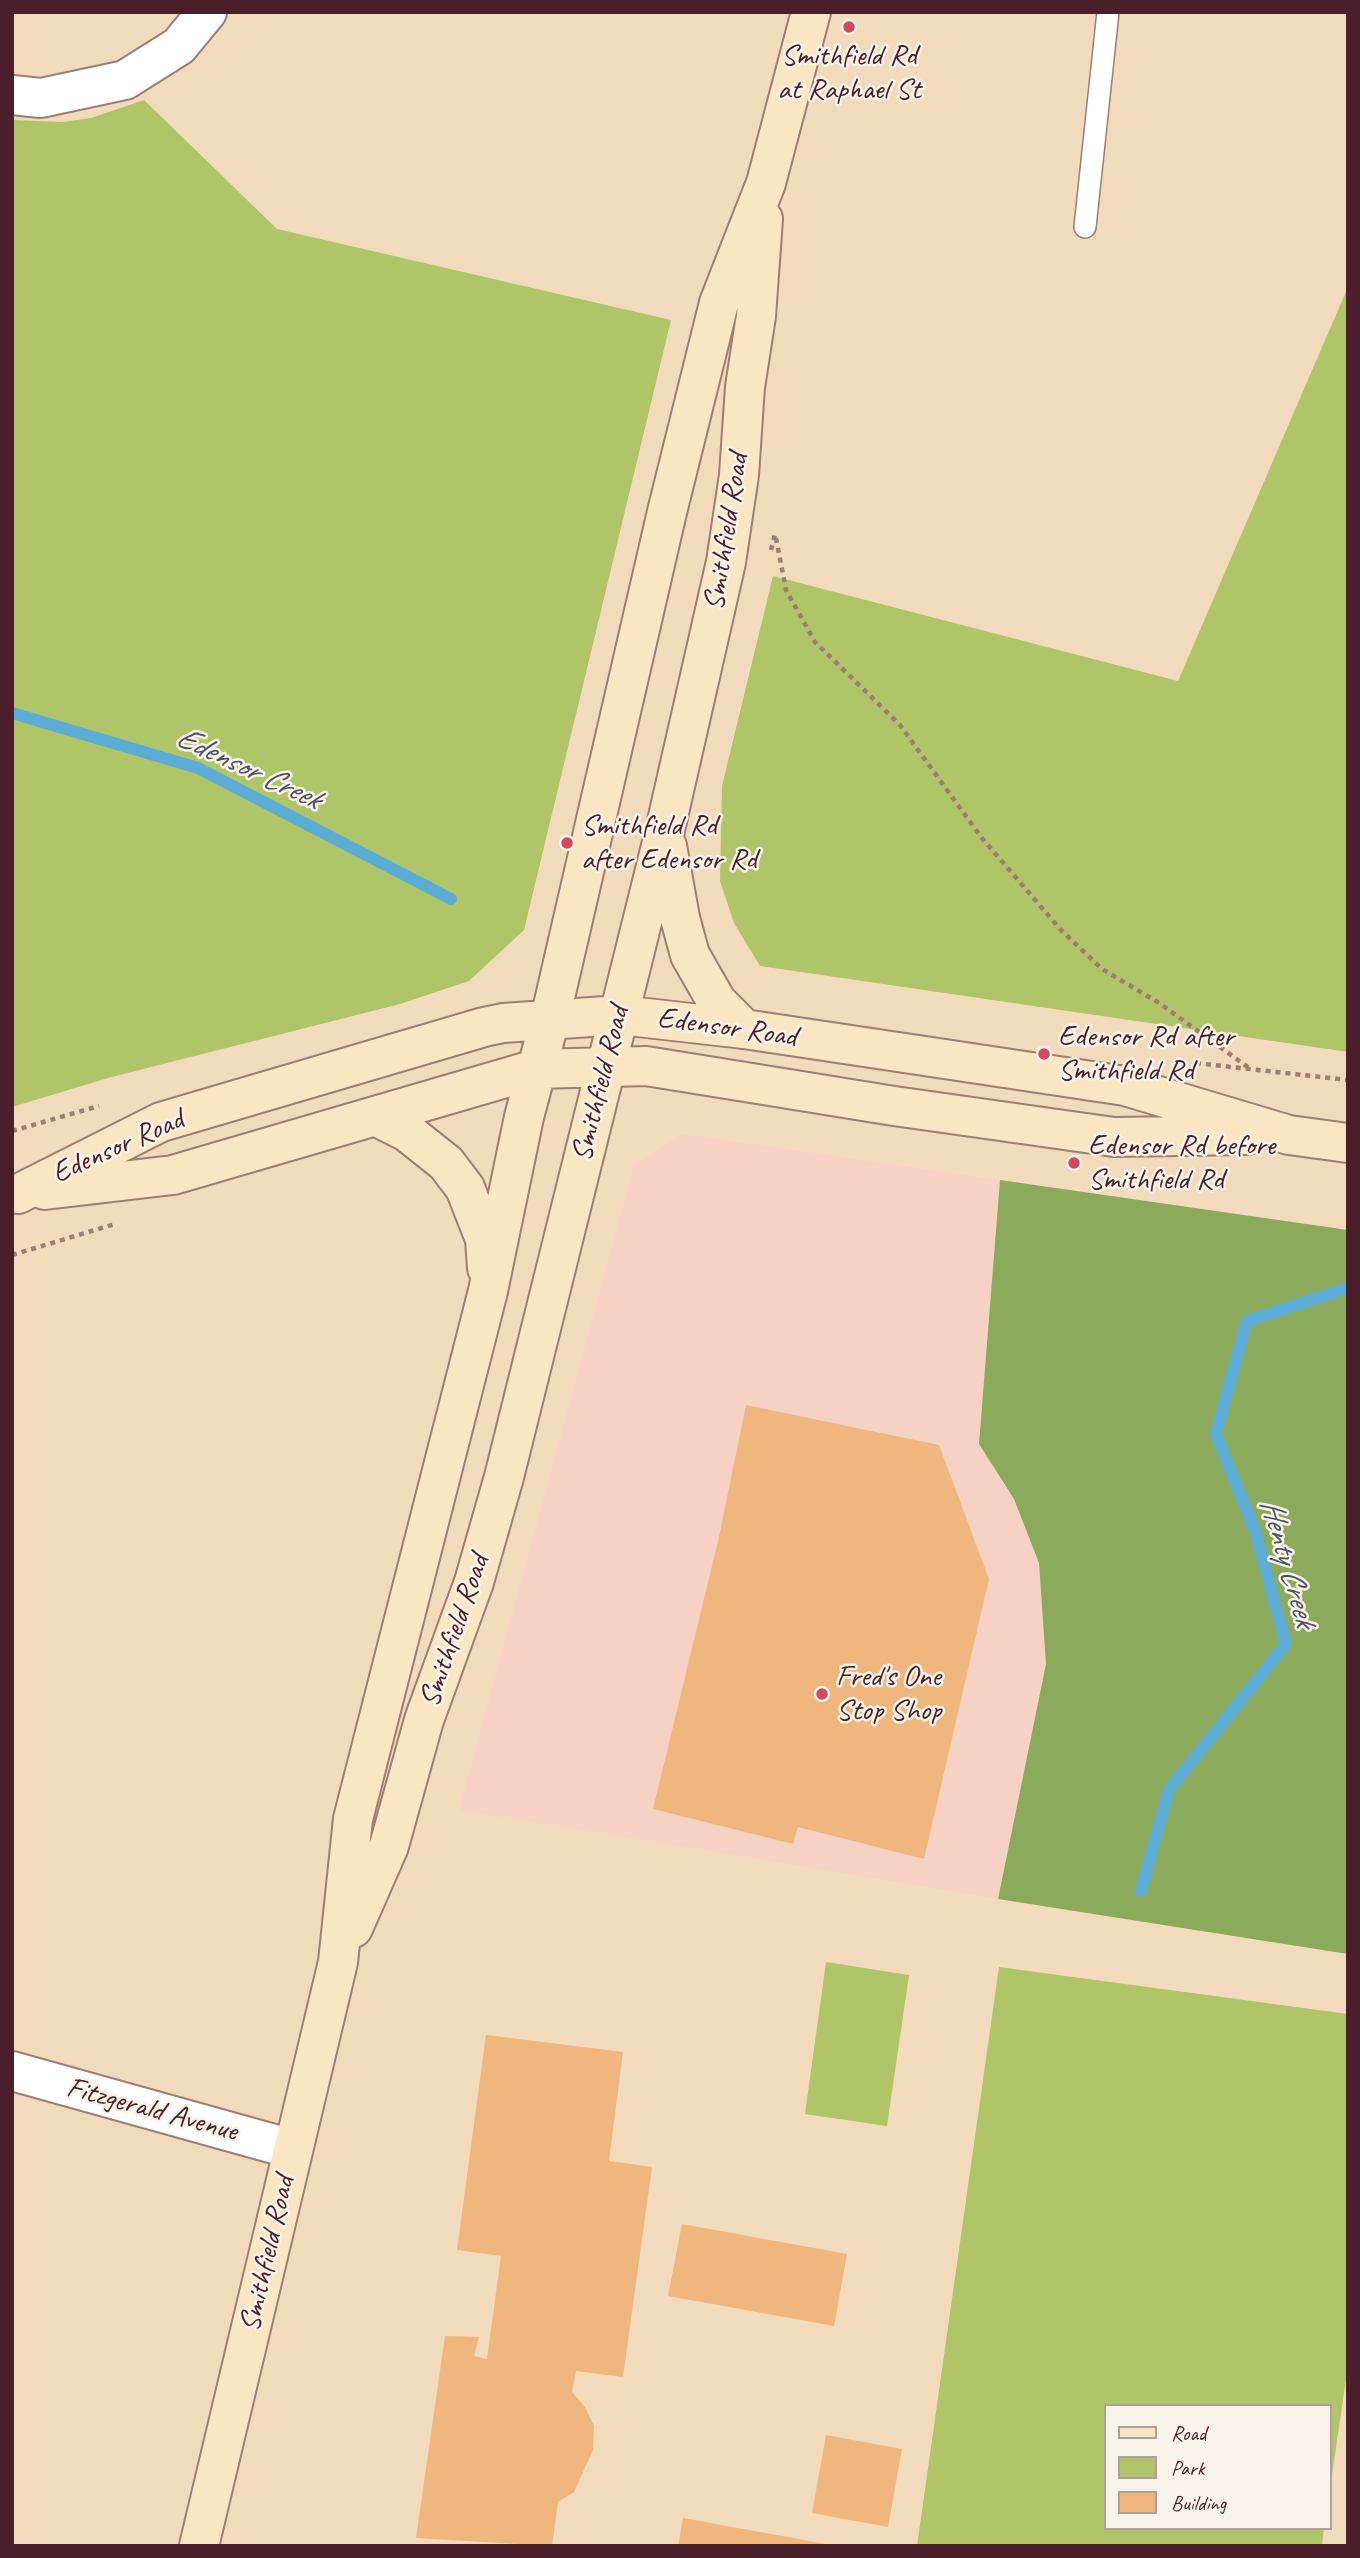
<!DOCTYPE html>
<html>
<head>
<meta charset="utf-8">
<style>
	body { margin:0 }
	#map { position:relative; width:1360px; height:2558px; overflow:hidden; background:#f2dbbc; font-family:Caveat,sans-serif }
	canvas { display:block }
	.frame { position:absolute; inset:0; border:14px solid #4a1f2b; pointer-events:none }
	.legend { position:absolute; left:1104px; top:2404px; width:228px; height:126px; box-sizing:border-box; background:#f7f3e8; border:2px solid #b29e9c; margin:0; padding:9px 12px; list-style:none; font-size:21px; color:#4a1f2b }
	.legend li { display:flex; align-items:center; gap:14px; height:35px }
	.legend b { width:35px; border:2px solid #b29e9c }
</style>
</head>
<body>
<div id="map">
<canvas width="1360" height="2558"></canvas>
<div class="frame"></div>
<ul class="legend">
<li><b style="height:9px;background:#fbe6c4"></b>Road</li>
<li><b style="height:19px;background:#b0c468"></b>Park</li>
<li><b style="height:19px;background:#efb67e"></b>Building</li>
</ul>
</div>
<script>
const c = document.querySelector('canvas').getContext('2d');
c.lineJoin = 'round';
function paint(path, color) { c.fillStyle = color; c.fill(path, 'evenodd'); }
const toPath = rows => new Path2D(rows.map(r => 'M' + r).join(''));
function strokePath(path, color, width, dash) { c.strokeStyle = color; c.lineWidth = width; c.lineCap = dash ? 'butt' : 'round'; c.setLineDash(dash || []); c.stroke(path); }
function write(font, color, halo, rows, align = 'center') {
  c.font = font + ' Caveat,sans-serif'; c.lineWidth = 5; c.setLineDash([]); c.textBaseline = 'middle'; c.strokeStyle = halo; c.fillStyle = color; for (const [text, x, y, turn = 0] of rows) {
    c.save(); c.translate(x, y); c.rotate((+turn || 0) * Math.PI / 180); c.textAlign = isNaN(turn) ? turn : align; if (halo) c.strokeText(text, 0, 0); c.fillText(text, 0, 0); c.restore();
  }
}
const built = toPath([
	[682,1134,1000,1180,979,1444,1014,1499,1039,1563,1046,1664,998,1899,459,1810,634,1166]
]);
const green = toPath([
	[144,100,277,229,671,320,524,930,469,981,400,1004,108,1078,12,1107,12,120,62,122,91,118],
	[1348,287,1348,1052,760,966,734,923,720,881,722,786,773,576,1178,681],
	[826,1962,909,1975,887,2126,805,2114],
	[999,1967,1348,2014,1348,2366,1330,2488,1330,2406,1106,2406,1106,2528,1324,2528,1322,2546,917,2546]
]);
const forest = toPath([
	[1000,1180,1348,1230,1348,1954,998,1899,1046,1664,1039,1563,1014,1499,979,1444]
]);
const stream = toPath([
	[12,713,198,768,451,899],
	[1141,1891,1169,1790,1286,1644,1256,1533,1216,1434,1247,1321,1348,1288]
]);
const building = toPath([
	[746,1405,939,1445,989,1579,924,1859,798,1827,793,1844,653,1809,719,1537],
	[486,2035,623,2052,609,2161,652,2167,623,2377,576,2371,572,2392,585,2407,594,2426,593,2450,574,2492,558,2502,552,2546,416,2538,445,2336,479,2337,474,2356,487,2359,501,2256,457,2250],
	[682,2224,847,2254,834,2326,668,2296],
	[826,2435,902,2449,888,2527,812,2513],
	[683,2518,826,2544,826,2546,678,2546]
]);
const path = toPath([
	[776,538,786,590,815,642,900,725,981,837,1060,929,1102,969,1159,1003,1249,1068],
	[771,550,775,534],
	[1196,1063,1348,1080],
	[12,1131,99,1106],
	[12,1255,115,1224]
]);
const lane = toPath([
	[1085,227,1108,12]
]);
const street = toPath([
	[12,95,41,98,125,80,179,46,207,12],
	[12,2071,292,2149]
]);
const secondary = toPath([
	[667,846,680,918,690,955,717,1002,744,1029],
	[375,1116,407,1132,446,1163,465,1188,485,1239,487,1268],
	[45,1190,173,1175,536,1069,646,1066,894,1106,1114,1137,1248,1135],
	[18,1194,161,1122,484,1027,503,1023,620,1015,744,1029,1125,1086,1289,1135,1348,1143],
	[353,1928,389,1846,424,1720,474,1582,504,1477,665,830,726,562,739,475,745,387,756,316,763,219],
	[199,2546,338,1962,353,1819,488,1291,524,1117,550,1019,667,512,719,303,766,183,811,12]
]);
const markers = [
	[849,27,7,"#d1495b"],
	[567,843,7,"#d1495b"],
	[1044,1054,7,"#d1495b"],
	[1074,1163,7,"#d1495b"],
	[822,1694,7,"#d1495b"]
];
const poiNames = [
	["Smithfield Rd",849,56,"center"],
	["at Raphael St",849,90,"center"],
	["Smithfield Rd",581,826],
	["after Edensor Rd",581,860],
	["Edensor Rd after",1058,1037],
	["Smithfield Rd",1058,1071],
	["Edensor Rd before",1088,1146],
	["Smithfield Rd",1088,1180],
	["Fred's One",836,1677],
	["Stop Shop",836,1711]
];
const streetNames = [
	["Smithfield Road",727,532,-81],
	["Edensor Road",727,1028,8],
	["Smithfield Road",601,1084,-76],
	["Edensor Road",118,1147,-24],
	["Smithfield Road",455,1631,-71],
	["Fitzgerald Avenue",152,2110,15],
	["Smithfield Road",268,2254,-77]
];
const waterNames = [
	["Edensor Creek",248,769,25],
	["Henty Creek",1287,1563,74]
];
paint(built, '#f6d2c4');
paint(green, '#b0c468');
paint(forest, '#8caa5c');
strokePath(stream, '#5cadd6', 12);
paint(building, '#efb67e');
strokePath(lane, '#9e7d74', 24);
strokePath(street, '#9e7d74', 42);
strokePath(secondary, '#9e7d74', 42);
strokePath(path, '#9e7d74', 4.5, [5, 5]);
strokePath(lane, '#fff', 21);
strokePath(street, '#fff', 38);
strokePath(secondary, '#fbe6c4', 38);
for (const [x, y, r, color] of markers) { const dot = new Path2D(); dot.arc(x, y, r, 0, 2 * Math.PI); c.fillStyle = color; c.fill(dot); strokePath(dot, '#f7f3e8', 2.5); }
write('30px', '#4a1f2b', '#f7f3e8', poiNames, 'left');
write('30px', '#4a1f2b', '#f7f3e8', streetNames);
write('italic 32px', '#505167', '#f7f3e8', waterNames);
</script>
</body>
</html>
